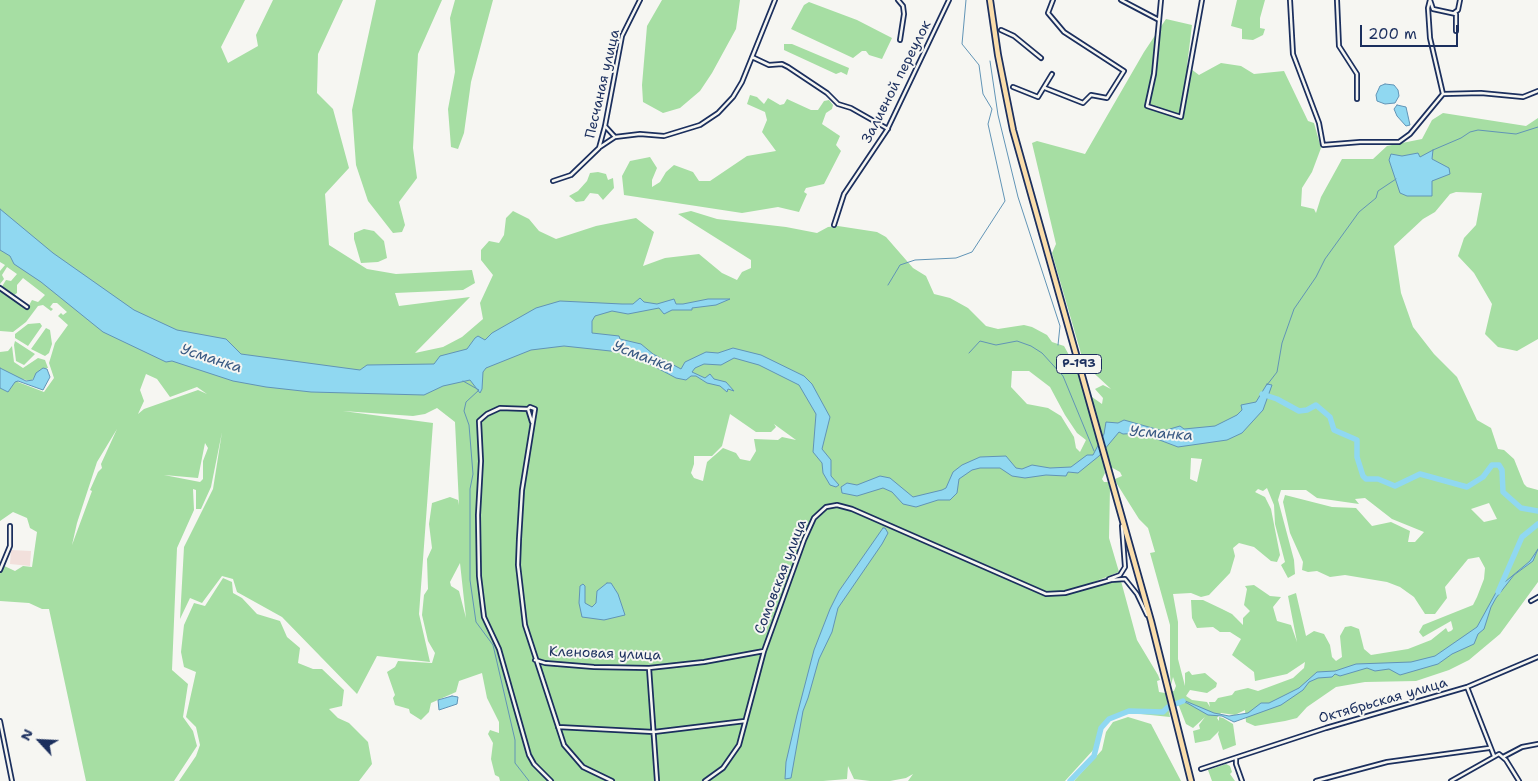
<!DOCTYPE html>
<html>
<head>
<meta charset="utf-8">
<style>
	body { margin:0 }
	#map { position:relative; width:1538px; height:781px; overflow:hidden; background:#f6f6f2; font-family:"Shantell Sans",sans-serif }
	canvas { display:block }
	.north { position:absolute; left:15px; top:716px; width:50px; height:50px; -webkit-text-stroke:4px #f6f6f2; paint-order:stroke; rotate:295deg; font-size:14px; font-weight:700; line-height:20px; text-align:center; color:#1b2f5e }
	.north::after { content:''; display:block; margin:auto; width:18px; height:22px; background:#1b2f5e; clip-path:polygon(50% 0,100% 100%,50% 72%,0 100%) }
	.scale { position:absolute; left:1360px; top:25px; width:98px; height:22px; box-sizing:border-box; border:2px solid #1b2f5e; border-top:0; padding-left:6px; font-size:15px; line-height:18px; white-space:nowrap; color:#1b2f5e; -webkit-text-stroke:4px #f6f6f2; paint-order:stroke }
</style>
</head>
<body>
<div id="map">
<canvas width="1538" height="781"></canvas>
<div class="north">N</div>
<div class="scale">200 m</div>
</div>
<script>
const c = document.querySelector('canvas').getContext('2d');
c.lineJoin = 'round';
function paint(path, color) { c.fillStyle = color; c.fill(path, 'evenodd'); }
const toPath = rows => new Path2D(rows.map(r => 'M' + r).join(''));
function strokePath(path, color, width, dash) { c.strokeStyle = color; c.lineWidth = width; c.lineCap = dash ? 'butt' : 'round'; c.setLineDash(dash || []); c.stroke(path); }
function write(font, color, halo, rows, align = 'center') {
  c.font = font + ' "Shantell Sans",sans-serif'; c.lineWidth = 4; c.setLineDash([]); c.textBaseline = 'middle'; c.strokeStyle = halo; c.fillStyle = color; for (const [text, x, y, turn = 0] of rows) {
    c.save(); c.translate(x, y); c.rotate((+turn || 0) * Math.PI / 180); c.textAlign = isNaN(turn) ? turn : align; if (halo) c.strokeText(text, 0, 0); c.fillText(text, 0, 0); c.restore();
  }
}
const built = toPath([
	[11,550,31,551,30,566,10,564]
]);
const green = toPath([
	[0,0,245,0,221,47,228,63,258,46,256,35,273,0,343,0,318,54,317,93,333,109,349,168,325,194,329,245,367,269,396,274,472,270,475,283,463,290,395,293,399,306,470,297,415,353,443,347,462,337,483,319,480,303,493,275,481,260,481,250,489,241,499,243,504,235,506,218,513,211,529,219,539,231,556,239,596,226,636,218,654,232,643,266,665,258,699,254,722,273,737,280,742,272,751,268,751,260,678,214,691,211,717,219,786,227,817,233,828,227,838,226,877,232,886,237,913,268,926,276,934,294,950,298,968,308,986,326,998,329,1024,325,1032,327,1047,335,1052,342,1064,346,1092,397,1102,404,1103,398,1095,389,1103,385,1111,389,1084,364,1052,253,1056,244,1032,143,1037,141,1085,154,1144,52,1166,19,1192,25,1187,66,1199,75,1221,63,1241,66,1254,74,1284,71,1308,121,1314,123,1321,148,1312,172,1302,188,1301,206,1314,209,1316,213,1321,197,1342,159,1373,159,1387,146,1422,139,1432,120,1443,113,1526,126,1538,118,1538,339,1517,351,1498,347,1485,334,1492,304,1474,273,1458,256,1464,238,1476,225,1482,193,1456,192,1450,194,1435,212,1423,219,1394,246,1401,293,1413,327,1434,354,1457,377,1477,420,1491,428,1498,449,1504,450,1514,459,1524,484,1527,487,1538,490,1538,582,1500,634,1469,660,1449,670,1416,681,1365,682,1336,687,1307,707,1297,718,1285,721,1255,726,1246,722,1245,710,1235,715,1221,713,1217,718,1219,721,1219,717,1223,718,1233,724,1236,745,1223,750,1218,734,1219,731,1210,740,1195,743,1193,731,1200,729,1199,725,1205,717,1193,728,1186,724,1177,701,1167,701,1170,717,1131,713,1107,718,1101,726,1095,748,1065,781,908,781,913,774,906,778,890,781,870,781,854,779,848,766,847,779,823,781,500,781,499,777,495,775,491,759,493,743,488,734,490,730,499,733,499,722,487,698,482,673,459,681,456,692,431,703,429,712,421,720,410,713,409,709,395,705,393,698,395,695,387,672,395,667,398,661,432,663,435,653,428,641,422,615,424,595,428,589,427,559,432,548,429,524,432,503,450,497,458,500,459,505,455,422,437,408,425,414,413,416,343,411,433,423,419,614,430,662,377,656,357,694,282,617,237,592,233,579,222,576,202,603,190,598,180,619,184,547,213,489,222,432,211,487,201,509,196,509,196,490,193,489,194,510,177,548,172,670,188,684,183,717,193,731,197,746,174,781,86,781,49,609,42,609,29,603,0,601,0,564,15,571,23,566,32,567,37,532,30,528,27,518,13,512,0,521,0,352,8,351,12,346,14,362,23,368,38,358,45,360,48,368,43,368,31,381,17,378,18,382,44,392,54,378,49,363,55,343,68,325,58,316,61,313,63,315,67,312,57,303,53,303,50,307,53,309,51,311,43,305,38,306,26,322,13,332,0,331,0,289,28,307,32,300,38,302,45,295,23,278,17,285,17,293,13,296,1,288,6,280,11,281,17,274,7,267,2,275,4,279,0,284,0,271,5,265,0,262],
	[1012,371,1029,371,1050,387,1065,415,1077,433,1086,440,1080,452,1076,448,1074,437,1061,416,1048,408,1027,404,1011,387],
	[146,374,157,379,170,397,197,387,207,394,198,390,144,409,138,414,144,401,140,390],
	[730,414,756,432,771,432,776,427,774,424,796,440,782,437,778,440,754,439,756,451,750,461,740,459,736,453,723,448,707,462,703,481,694,478,691,473,694,464,694,456,712,456,722,446],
	[117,429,101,464,102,468,98,472,90,490,92,491,72,545,77,523,97,462],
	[205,443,208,448,203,461,203,479,200,482,164,475,198,478],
	[1191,458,1202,459,1197,482,1190,479],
	[1109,466,1120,472,1122,476,1115,479,1117,484,1139,519,1148,528,1155,552,1150,553,1170,625,1170,674,1171,685,1173,677,1176,686,1174,691,1165,693,1159,692,1157,681,1160,680,1158,675,1137,640,1121,581,1095,586,1094,582,1119,572,1109,538,1110,488,1108,482,1104,482,1102,479,1105,473,1104,468],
	[1267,488,1274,505,1275,524,1285,562,1281,565,1288,578,1295,574,1294,560,1278,500,1281,490,1306,490,1317,498,1359,504,1355,499,1365,498,1392,519,1424,532,1415,542,1408,542,1410,531,1391,522,1372,526,1356,508,1332,507,1285,495,1283,502,1290,533,1303,562,1302,570,1308,572,1317,571,1330,577,1345,575,1387,582,1400,587,1414,597,1425,614,1435,614,1447,598,1445,587,1468,559,1479,557,1485,568,1484,579,1477,597,1473,605,1423,625,1419,632,1423,637,1451,621,1453,629,1451,631,1448,632,1446,628,1431,640,1408,649,1371,655,1364,649,1359,629,1351,626,1345,627,1340,636,1342,657,1336,661,1332,657,1330,645,1324,634,1314,631,1306,636,1296,593,1288,596,1297,642,1291,625,1277,621,1273,607,1281,597,1270,596,1254,585,1245,586,1247,589,1244,605,1250,611,1243,618,1243,625,1232,614,1222,609,1203,600,1191,600,1192,618,1197,628,1213,627,1220,632,1230,632,1241,639,1232,655,1254,672,1255,681,1287,674,1305,662,1304,668,1293,678,1258,691,1248,688,1235,691,1232,695,1218,698,1215,702,1209,702,1210,707,1207,702,1192,700,1186,696,1190,690,1207,693,1216,687,1217,683,1205,673,1192,675,1189,671,1185,673,1185,686,1178,659,1178,622,1173,594,1191,593,1201,597,1209,595,1230,573,1235,556,1233,548,1239,543,1254,547,1271,561,1277,562,1280,555,1271,509,1265,497,1255,492,1258,489,1263,491],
	[1489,503,1497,519,1484,522,1471,509],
	[460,563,465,609,466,618,459,591,451,586,450,582],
	[376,0,442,0,418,54,413,148,417,178,399,202,405,225,402,232,393,233,368,201,356,165,352,110],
	[455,0,493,0,471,82,464,133,458,149,451,147,448,109,455,72,450,18],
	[662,0,740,0,736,29,712,73,700,91,680,108,663,113,643,102,642,85,647,26],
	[1237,0,1265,0,1260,18,1260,28,1265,29,1263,35,1253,40,1242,39,1242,29,1231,26],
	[809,2,857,20,892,38,882,59,869,55,866,51,862,51,853,58,791,29,804,5],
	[784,44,792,44,849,68,847,75,841,72,836,74,784,50],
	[750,95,757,97,764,104,768,98,780,105,784,104,787,99,811,110,818,110,824,101,829,100,833,105,832,109,826,113,822,124,840,136,836,145,841,151,824,184,806,188,804,192,807,194,799,212,778,207,742,213,624,195,622,176,630,161,650,157,657,168,652,180,652,187,660,182,666,172,674,165,693,172,699,181,710,181,747,156,776,151,762,132,767,120,765,112,747,104],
	[598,172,606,174,608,180,613,178,614,188,603,200,598,194,590,193,584,201,576,202,569,196,578,191,587,181,590,173],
	[364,229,374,231,384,241,387,258,378,262,361,263,354,239,354,233],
	[40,323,42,326,28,346,15,338,15,334,28,324],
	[46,328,50,330,52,344,49,353,45,356,31,349],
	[15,341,35,354,24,365,16,361,14,345],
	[223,578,232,582,233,593,242,598,257,614,280,621,287,637,300,648,298,663,313,669,322,669,344,690,342,706,329,709,338,718,349,723,368,742,372,764,359,781,179,781,196,756,200,745,196,727,186,717,196,672,184,667,181,652,184,625,194,603,205,606],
	[1128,717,1151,724,1181,781,1074,781,1102,750,1106,732,1113,722],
	[1226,764,1230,766,1232,772,1230,774,1235,781,1212,781,1208,770]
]);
const water = toPath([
	[1385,84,1394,85,1398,90,1399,96,1395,103,1385,104,1377,101,1376,95,1380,86,1385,84],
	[1397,105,1406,107,1410,125,1406,126,1397,116,1394,109,1397,105],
	[1433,150,1432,159,1449,168,1450,174,1432,181,1432,196,1407,196,1400,193,1389,160,1391,154,1402,156,1418,153,1420,157,1433,150],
	[0,209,53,253,134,310,177,330,226,339,241,354,345,368,360,370,367,365,434,364,440,356,467,349,475,338,478,336,485,340,492,333,536,308,560,301,622,304,633,304,640,298,644,302,657,304,674,299,676,304,683,304,708,299,730,299,716,305,692,308,692,310,672,310,664,314,659,308,628,314,612,311,595,316,592,321,592,333,619,336,620,339,641,344,653,354,681,369,685,362,706,352,718,353,733,348,761,355,804,376,812,384,830,417,822,449,831,460,831,476,839,485,836,487,830,485,823,473,822,463,813,452,816,414,799,385,759,365,734,358,721,365,704,364,695,368,692,372,705,378,710,374,714,379,726,382,734,391,728,389,727,392,720,386,707,383,696,376,691,376,686,380,676,378,629,353,564,346,531,350,486,368,483,372,482,389,480,393,470,380,443,386,424,395,311,392,266,387,233,381,172,361,166,362,103,332,41,282,14,264,10,256,0,250,0,209],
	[0,368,26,381,33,380,36,373,43,368,47,369,50,377,43,390,18,381,15,382,8,392,0,388,0,368],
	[1267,384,1272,385,1263,410,1242,433,1227,440,1178,447,1141,433,1123,434,1119,432,1099,456,1078,473,1068,472,1066,476,1046,475,1025,478,1012,476,1000,468,980,468,972,470,959,479,957,493,950,500,938,500,916,507,903,504,892,492,883,488,857,496,842,493,841,487,847,483,857,485,880,476,890,478,913,497,942,490,946,488,953,472,962,465,980,457,1006,456,1016,468,1022,469,1032,465,1050,468,1071,467,1087,455,1093,455,1104,434,1106,422,1118,423,1124,420,1163,431,1180,426,1184,429,1215,426,1237,415,1242,410,1241,405,1256,402,1267,384],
	[883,528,885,528,888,533,882,544,838,608,832,632,819,659,808,698,803,711,791,778,785,779,786,762,797,715,814,650,830,609,839,591,883,528],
	[1538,549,1533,561,1514,575,1496,598,1491,607,1484,629,1478,634,1474,644,1452,654,1438,664,1400,675,1389,669,1375,671,1367,668,1340,676,1335,674,1332,677,1318,678,1309,682,1303,690,1281,705,1234,722,1222,716,1208,715,1187,703,1183,702,1178,705,1176,702,1183,700,1214,713,1229,716,1248,713,1261,703,1269,703,1299,688,1317,672,1335,671,1356,664,1411,662,1435,656,1477,627,1499,587,1530,561,1538,549],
	[607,583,611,583,618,594,625,615,604,620,582,617,579,603,580,586,583,584,585,586,585,603,592,607,596,603,597,591,607,583],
	[452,696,458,697,457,704,439,710,438,700,452,696]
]);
const stream = toPath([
	[990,61,998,115,1018,197,1060,326,1058,345],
	[1433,150,1461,138,1470,132,1478,130,1516,134,1538,127],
	[888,285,900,265,915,260,956,258,972,252,1005,201,988,124,992,109,983,94,979,65,962,44,966,0],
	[969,353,980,341,996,345,1017,341,1031,346,1042,353,1063,376,1094,451],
	[463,381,479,390,466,402,464,411,469,425,473,474,470,489,470,580,476,622,493,645,515,740,515,763,529,781],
	[1267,385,1277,372,1282,343,1294,309,1316,277,1325,259,1359,212,1376,198,1378,191,1396,179]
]);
const river = toPath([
	[1262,394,1277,399,1299,411,1307,410,1316,405,1330,417,1334,430,1357,440,1357,457,1363,476,1366,479,1378,479,1395,486,1420,474,1467,487,1483,477,1492,465,1499,465,1502,470,1503,492,1521,508,1538,511],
	[1498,592,1522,537,1538,524],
	[1070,781,1094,756,1101,728,1109,719,1129,711,1163,712,1168,707,1183,701]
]);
const street = toPath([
	[898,0,903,6,904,14,900,40],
	[1121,0,1159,20],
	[1161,0,1154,74,1147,106,1181,117,1202,0],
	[1290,0,1293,54,1319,123,1323,145,1360,142,1399,142,1410,134,1443,94],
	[1337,0,1339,46,1357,74,1357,99],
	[1430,0,1428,8,1430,38,1443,94],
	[1430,0,1433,9,1456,14,1456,31],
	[1454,13,1458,10,1460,0],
	[1001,30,1014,36,1041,58],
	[752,57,769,65,782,64,788,67,827,93,838,104,851,108,888,129],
	[1013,87,1038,97,1052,74],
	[1045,88,1083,103,1091,95,1107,98,1124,71,1064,32,1048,13,1053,0],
	[1443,94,1481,93,1523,97,1538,91],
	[605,126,615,137,640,134,664,136,700,125,718,113,733,97,742,82,775,0],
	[600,147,615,137],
	[553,181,571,175,599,148,605,126,622,36,640,0],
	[834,225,844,194,887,130,949,0],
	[0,288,27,307],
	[528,409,500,408,487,414,479,421,481,461,478,515,479,576,484,617,499,649,529,755,534,764,551,781],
	[532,422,528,409,530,407,535,409,522,490,519,539,518,565,525,625,564,745,583,767,612,781],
	[0,570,10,546,10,526],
	[1109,579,1120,575,1125,567,1122,526],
	[1531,601,1538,597],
	[535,660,545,663,594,667,649,668,704,662,764,651],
	[649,668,657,781],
	[1467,687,1494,756],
	[0,721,12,781],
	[558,727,654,732,745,721],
	[1503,757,1522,747,1538,744],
	[1236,759,1236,764,1242,781],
	[1201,769,1326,728,1467,687,1538,657],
	[705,781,723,768,739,745,764,651,804,540,814,518,826,507,837,505,852,509,1046,594,1065,593,1111,580,1125,579,1137,594,1147,615],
	[1316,781,1387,762,1489,748],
	[1451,781,1499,754,1506,760,1519,781]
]);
const highway = toPath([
	[990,0,998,55,1013,130,1151,621,1191,781]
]);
const shields = [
	[1079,364,45]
];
const shieldNames = [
	["Р-193",1079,364]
];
const streetNames = [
	["Заливной переулок",897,82,-63],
	["Песчаная улица",603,84,-77],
	["Сомовская улица",781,577,-69],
	["Кленовая улица",605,654,2],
	["Октябрьская улица",1383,701,-16]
];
const waterNames = [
	["Усманка",643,357,20],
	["Усманка",211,359,18],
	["Усманка",1161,434,4]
];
paint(built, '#f2e0dc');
paint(green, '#a6dea3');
paint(water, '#90d8f1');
strokePath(water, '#6194b6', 1);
strokePath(stream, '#6194b6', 1);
strokePath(river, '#90d8f1', 5.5);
strokePath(street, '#1b2f5e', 6);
strokePath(highway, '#1b2f5e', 8);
strokePath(street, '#f6f6f2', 2.5);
strokePath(highway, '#faddab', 4.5);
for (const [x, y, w] of shields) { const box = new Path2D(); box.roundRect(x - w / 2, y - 9.5, w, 19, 4); c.fillStyle = '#f6f6f2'; c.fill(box); strokePath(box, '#1b2f5e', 1); }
write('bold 12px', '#1b2f5e', null, shieldNames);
write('14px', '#1b2f5e', '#f6f6f2', streetNames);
write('italic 15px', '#385983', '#f6f6f2', waterNames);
</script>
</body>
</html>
